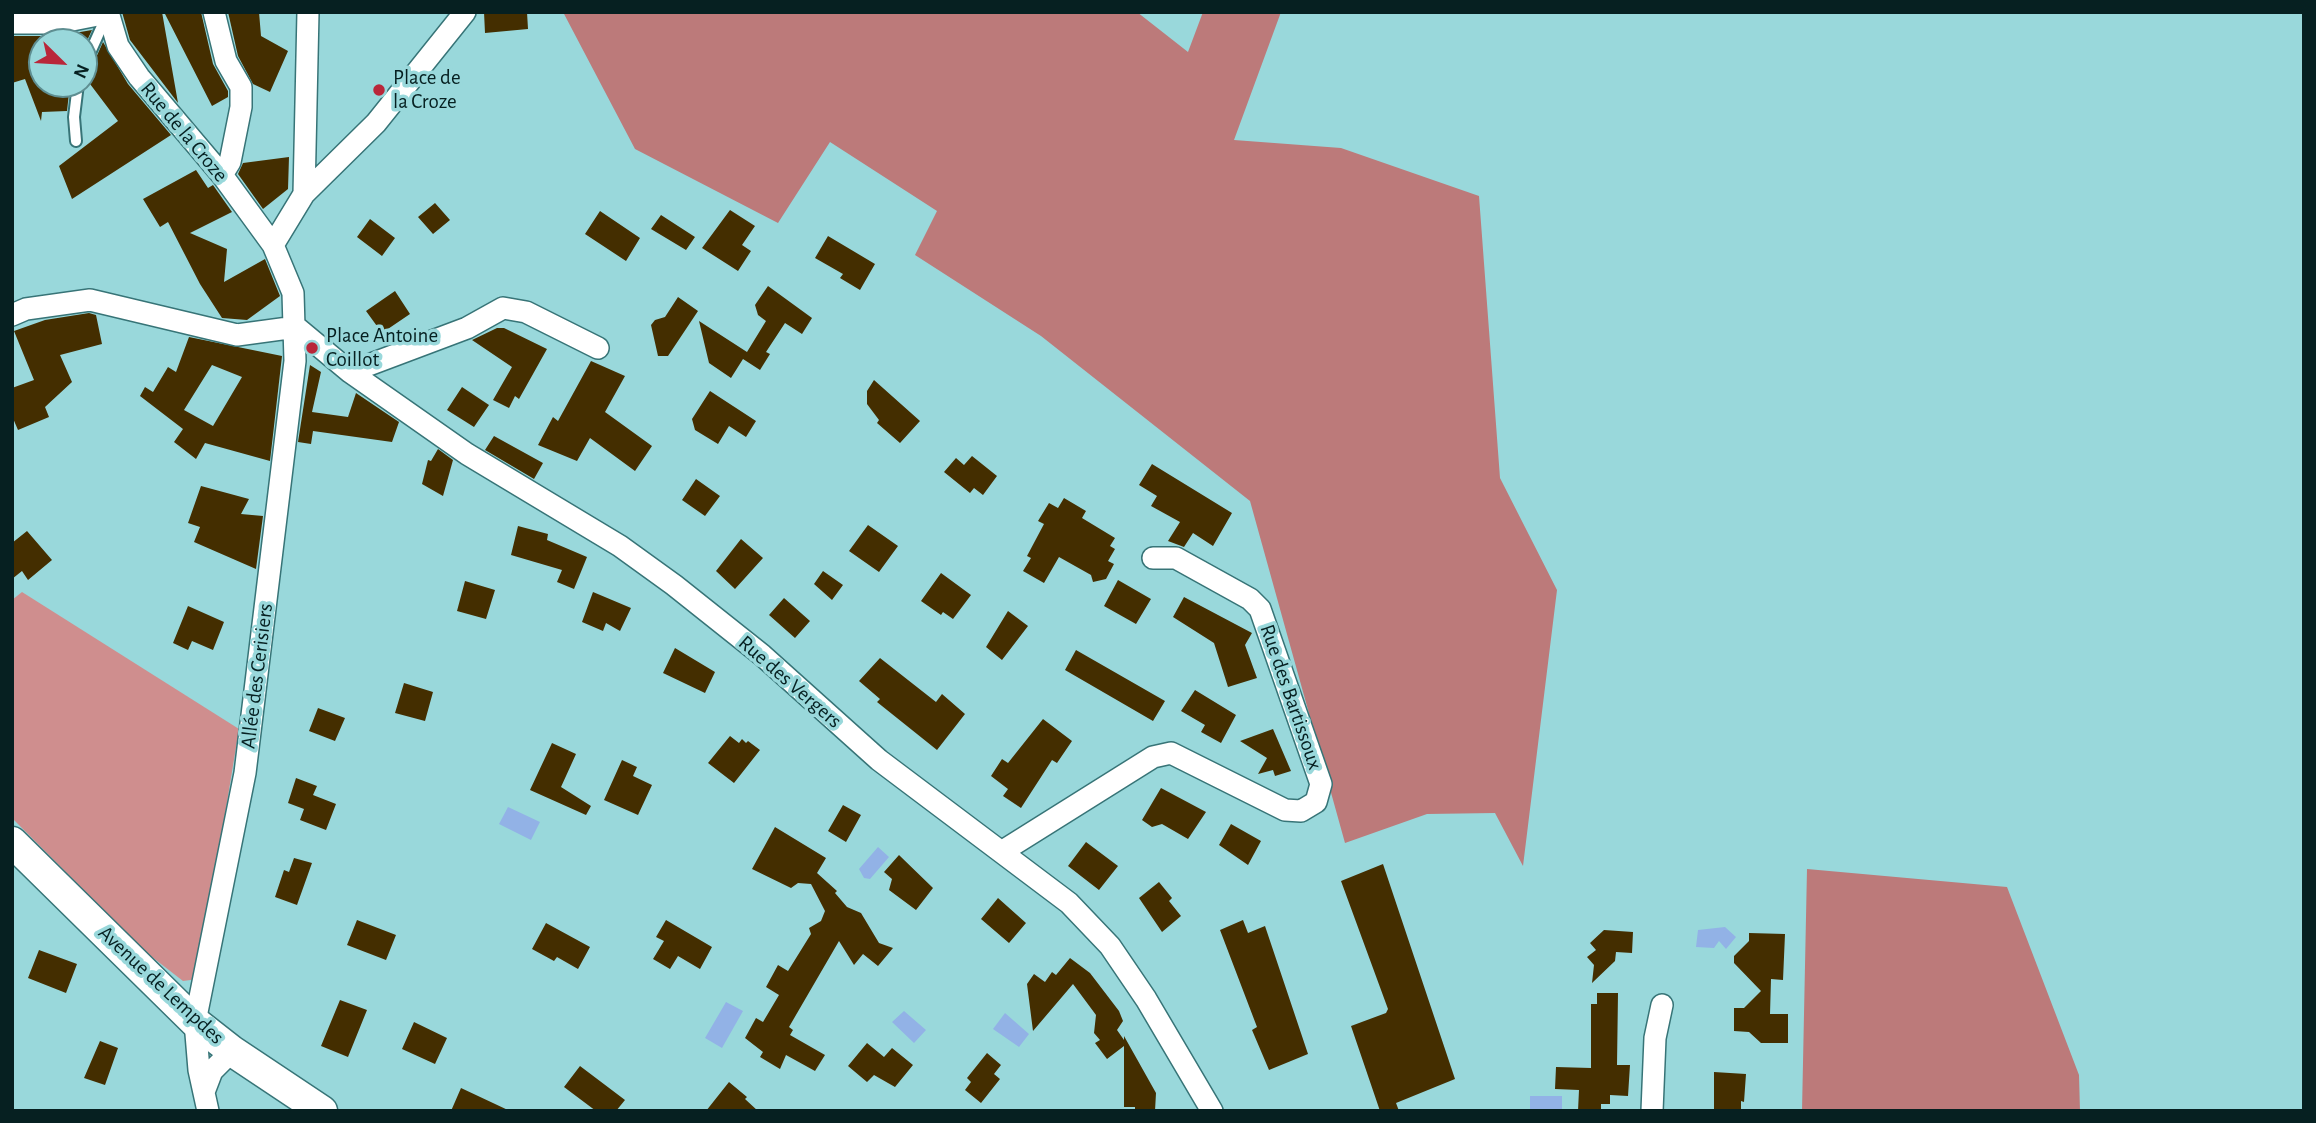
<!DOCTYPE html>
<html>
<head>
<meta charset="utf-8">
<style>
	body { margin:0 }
	#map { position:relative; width:2316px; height:1123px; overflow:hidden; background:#99d8db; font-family:"Alegreya Sans",sans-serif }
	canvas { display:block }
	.frame { position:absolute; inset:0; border:14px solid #062021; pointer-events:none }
	.north { position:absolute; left:28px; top:28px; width:70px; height:70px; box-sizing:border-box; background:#99d8db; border:2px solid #5e8e91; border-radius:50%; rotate:114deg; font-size:19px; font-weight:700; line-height:28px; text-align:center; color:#062021 }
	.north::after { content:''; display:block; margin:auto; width:24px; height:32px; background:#b9273a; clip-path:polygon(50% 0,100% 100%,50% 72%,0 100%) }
</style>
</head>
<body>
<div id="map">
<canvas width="2316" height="1123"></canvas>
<div class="frame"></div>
<div class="north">N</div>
</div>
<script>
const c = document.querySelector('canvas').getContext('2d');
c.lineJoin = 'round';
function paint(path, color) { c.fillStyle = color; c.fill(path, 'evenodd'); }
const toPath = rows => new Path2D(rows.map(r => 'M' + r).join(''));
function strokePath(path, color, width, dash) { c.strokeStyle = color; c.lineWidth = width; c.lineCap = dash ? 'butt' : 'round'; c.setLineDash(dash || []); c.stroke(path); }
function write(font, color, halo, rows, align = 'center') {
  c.font = font + ' "Alegreya Sans",sans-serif'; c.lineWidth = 7; c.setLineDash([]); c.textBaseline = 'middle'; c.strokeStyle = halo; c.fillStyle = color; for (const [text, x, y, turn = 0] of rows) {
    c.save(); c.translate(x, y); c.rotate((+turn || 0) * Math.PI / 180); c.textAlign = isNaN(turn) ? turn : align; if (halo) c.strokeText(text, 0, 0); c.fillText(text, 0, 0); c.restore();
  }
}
const green = toPath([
	[22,592,239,729,198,979,183,981,143,950,12,818,12,600]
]);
const forest = toPath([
	[563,12,1137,12,1188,52,1203,12,1281,12,1234,140,1341,148,1479,196,1500,478,1557,590,1523,866,1495,813,1427,814,1345,843,1250,501,1041,336,915,255,937,211,830,142,778,223,635,149],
	[1807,869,2007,887,2079,1075,2080,1111,1802,1111]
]);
const water = toPath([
	[508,807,540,822,531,840,499,824],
	[878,847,889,857,870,879,864,878,859,869],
	[1725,927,1736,937,1726,949,1719,941,1714,948,1696,947,1698,930],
	[726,1002,743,1011,722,1048,705,1038],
	[904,1011,926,1030,914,1043,892,1022],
	[1005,1013,1029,1034,1019,1047,993,1029],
	[1530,1096,1562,1096,1562,1110,1530,1109]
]);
const building = toPath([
	[122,12,162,12,178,103,130,40],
	[164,12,201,12,213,64,228,91,228,97,212,106],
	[228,12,259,12,261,36,288,51,270,92,253,84,238,56],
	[484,12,527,12,528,29,485,33],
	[92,30,84,47,84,42,42,42,42,84,70,84,67,111,42,112,41,121,25,79,12,83,12,36,57,36],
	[103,42,128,84,171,135,72,199,59,166,118,121,84,76,91,69],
	[289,157,288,189,263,209,238,174,243,163],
	[196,170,208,188,213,185,232,212,190,233,227,249,224,282,265,259,280,296,247,320,222,318,200,284,168,222,160,227,143,199],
	[435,203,450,220,433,234,418,217],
	[730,210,755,226,742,245,751,251,738,271,702,248],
	[600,211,640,238,626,261,585,234],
	[661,215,695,237,686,250,651,229],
	[370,219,395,238,382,256,357,237],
	[828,236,875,264,860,290,840,278,843,274,815,258],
	[768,286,812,318,802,334,785,323,766,352,770,354,760,370,743,359,731,378,709,363,699,321,747,352,766,321,758,315,755,305],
	[395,291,410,314,382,333,366,311],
	[678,297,698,311,668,356,658,356,651,325,655,320,665,317],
	[89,313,96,315,102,344,60,355,72,382,45,407,49,417,18,430,12,416,12,388,34,380,14,331,45,320],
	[497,328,504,328,547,349,519,399,515,396,509,408,493,400,512,367,472,340],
	[189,337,282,356,270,461,205,443,196,459,174,442,183,429,140,396,145,387,153,392,168,367,176,372],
	[212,365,242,377,213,426,184,410],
	[591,361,625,376,605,412,652,446,635,471,590,438,577,461,538,445,553,417,558,421],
	[310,365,321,372,312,412,348,417,356,393,399,422,392,442,313,431,311,444,298,442],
	[874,380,920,421,900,443,877,423,879,420,867,404,867,391],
	[462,387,489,405,474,427,447,410],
	[710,391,756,421,746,437,729,426,718,444,695,430,692,419],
	[494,436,543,463,534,479,485,450],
	[438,449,453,460,443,496,422,484,428,460,431,461],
	[972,456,997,476,983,495,974,488,970,493,944,472,956,458,964,465],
	[1152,464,1232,513,1213,546,1193,533,1184,547,1168,541,1180,522,1151,506,1157,496,1139,485],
	[696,479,720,496,705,516,682,500],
	[201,486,249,499,241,514,263,516,256,569,194,542,200,527,188,523],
	[1064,498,1086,511,1082,518,1115,538,1110,546,1115,549,1108,561,1114,564,1106,579,1093,582,1091,575,1059,557,1044,583,1023,571,1031,558,1027,556,1044,524,1038,521,1049,503,1058,508],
	[868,525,898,546,879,572,849,551],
	[518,526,548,534,547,540,587,557,574,589,557,582,562,570,511,555],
	[27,531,52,560,28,580,22,571,12,579,12,543],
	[741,539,763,558,735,589,716,571],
	[823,571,843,585,832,600,814,584],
	[941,573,971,595,953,619,943,612,941,615,921,601],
	[1118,580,1151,599,1136,624,1104,606],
	[465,581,495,590,486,619,457,611],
	[593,592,631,608,620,631,606,623,603,631,582,622],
	[1184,597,1252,633,1245,645,1257,678,1228,687,1214,643,1173,617],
	[784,598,810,621,795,638,769,615],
	[188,606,224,622,213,650,192,641,188,650,173,643],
	[1008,611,1028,626,1002,660,986,647],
	[675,648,715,672,705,693,663,673],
	[1076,650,1165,701,1153,721,1065,670],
	[880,658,936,702,942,694,965,714,937,750,877,702,880,699,859,681],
	[404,683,433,692,425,721,395,713],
	[1195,690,1236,715,1221,743,1201,732,1205,725,1181,711],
	[318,708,345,718,335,741,309,731],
	[1043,719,1072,741,1057,763,1052,760,1021,808,1003,796,1008,789,991,776,1002,759,1008,763],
	[1273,729,1291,771,1275,776,1273,770,1258,774,1267,758,1240,741],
	[730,736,739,743,742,739,746,743,748,741,760,750,734,783,708,763],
	[552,743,576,754,561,787,591,806,586,815,530,790],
	[622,760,637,767,633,776,652,785,638,815,604,800],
	[296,778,317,786,313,795,336,804,326,830,300,820,304,809,288,803],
	[1161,788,1206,812,1188,839,1162,824,1152,827,1142,820],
	[843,805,861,815,846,842,828,831],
	[1231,824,1261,841,1248,865,1219,845],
	[775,827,826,858,817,873,837,891,835,893,847,907,861,913,879,943,893,948,878,966,863,954,854,965,839,941,789,1027,793,1030,790,1035,825,1055,815,1071,786,1055,780,1069,760,1057,763,1052,745,1038,756,1018,763,1022,779,995,766,987,778,965,788,971,811,934,809,928,821,921,825,911,811,884,798,883,791,888,752,869],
	[1086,842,1118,866,1099,890,1068,866],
	[899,855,933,888,916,910,889,890,892,879,884,872],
	[294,858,312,863,297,905,275,897,284,870,289,872],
	[1383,864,1455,1079,1396,1103,1399,1111,1380,1111,1351,1026,1386,1013,1388,1009,1341,881],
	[1159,882,1172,898,1169,901,1181,916,1162,932,1139,898],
	[998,898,1026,923,1009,943,981,919],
	[357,920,396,935,386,960,347,945],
	[666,920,712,947,700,969,678,956,670,969,653,959,664,941,656,937],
	[1243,920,1248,933,1265,926,1308,1054,1269,1070,1252,1030,1257,1027,1220,930],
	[546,923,590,947,578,969,557,957,554,961,532,949],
	[1604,930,1633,932,1632,953,1616,952,1615,961,1592,983,1594,965,1587,957,1596,950,1590,943],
	[1749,933,1785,934,1783,980,1771,979,1770,1014,1788,1014,1788,1043,1761,1043,1749,1032,1734,1031,1734,1008,1744,1008,1761,991,1734,963,1734,956,1749,941],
	[39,950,77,964,66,993,28,978],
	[1070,958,1090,973,1119,1011,1123,1021,1117,1030,1124,1040,1124,1036,1156,1093,1155,1111,1135,1111,1135,1107,1124,1107,1124,1046,1107,1059,1095,1043,1100,1040,1094,1033,1096,1015,1073,984,1033,1031,1027,984,1034,974,1045,982,1052,972,1056,975],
	[1597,993,1618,993,1617,1065,1630,1065,1628,1096,1610,1095,1610,1104,1601,1104,1601,1111,1578,1111,1579,1090,1555,1089,1556,1067,1591,1068,1591,1004,1597,1004],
	[340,1000,367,1010,348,1057,321,1046],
	[414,1022,447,1038,435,1064,402,1049],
	[100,1041,118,1048,105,1085,84,1078],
	[867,1043,884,1057,892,1048,913,1065,895,1087,874,1075,867,1082,848,1066],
	[987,1053,1001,1065,994,1074,1000,1079,981,1103,965,1090,971,1082,967,1078],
	[580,1066,625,1100,616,1111,596,1111,564,1087],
	[1714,1072,1746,1074,1744,1102,1741,1101,1741,1111,1714,1111],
	[729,1082,747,1097,745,1099,758,1111,706,1111],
	[461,1088,510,1111,451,1111]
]);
const lane = toPath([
	[84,66,107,15],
	[76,141,74,117,78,84]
]);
const street = toPath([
	[108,12,118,46,139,77,222,175,273,245,293,293,295,361,245,773,195,1022,199,1070,208,1111],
	[214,12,226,61,241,87,241,107,230,162,222,175],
	[12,23,57,23,108,13],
	[304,194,376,123,465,12],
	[273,245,304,194,308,12],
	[12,315,26,309,90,300,237,335,296,327],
	[296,327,350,372,467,454,620,546,674,585,762,655,879,760,1069,903,1110,946,1146,999,1212,1111],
	[350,372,467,328,503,308,526,312,598,348],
	[1003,851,1153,757,1171,753,1285,810,1301,811,1316,802,1321,784,1260,609,1250,599,1176,558,1153,558],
	[204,1092,212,1071,232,1051],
	[1652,1111,1655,1038,1662,1005]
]);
const secondary = toPath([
	[12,842,195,1022,232,1051,322,1111]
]);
const markers = [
	[379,90,7,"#b9273a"],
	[312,348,7,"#b9273a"]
];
const poiNames = [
	["Place de",393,78],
	["la Croze",393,102],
	["Place Antoine",326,336],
	["Coillot",326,360]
];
const streetNames = [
	["Rue de la Croze",184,132,50],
	["Allée des Cerisiers",257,676,-83],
	["Rue des Vergers",790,682,41],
	["Rue des Bartissoux",1291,697,71],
	["Avenue de Lempdes",161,985,43]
];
paint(green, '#cf8e8e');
paint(forest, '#bc7a7a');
paint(water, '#92b2e6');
paint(building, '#442e00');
strokePath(lane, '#377477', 14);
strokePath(street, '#377477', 24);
strokePath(secondary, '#377477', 33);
strokePath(lane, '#fff', 10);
strokePath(street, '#fff', 21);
strokePath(secondary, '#fff', 30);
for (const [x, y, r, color] of markers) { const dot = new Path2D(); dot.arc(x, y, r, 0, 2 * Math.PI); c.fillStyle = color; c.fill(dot); strokePath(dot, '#99d8db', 2.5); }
write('21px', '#062021', '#99d8db', poiNames, 'left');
write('21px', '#062021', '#99d8db', streetNames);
</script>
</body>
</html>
